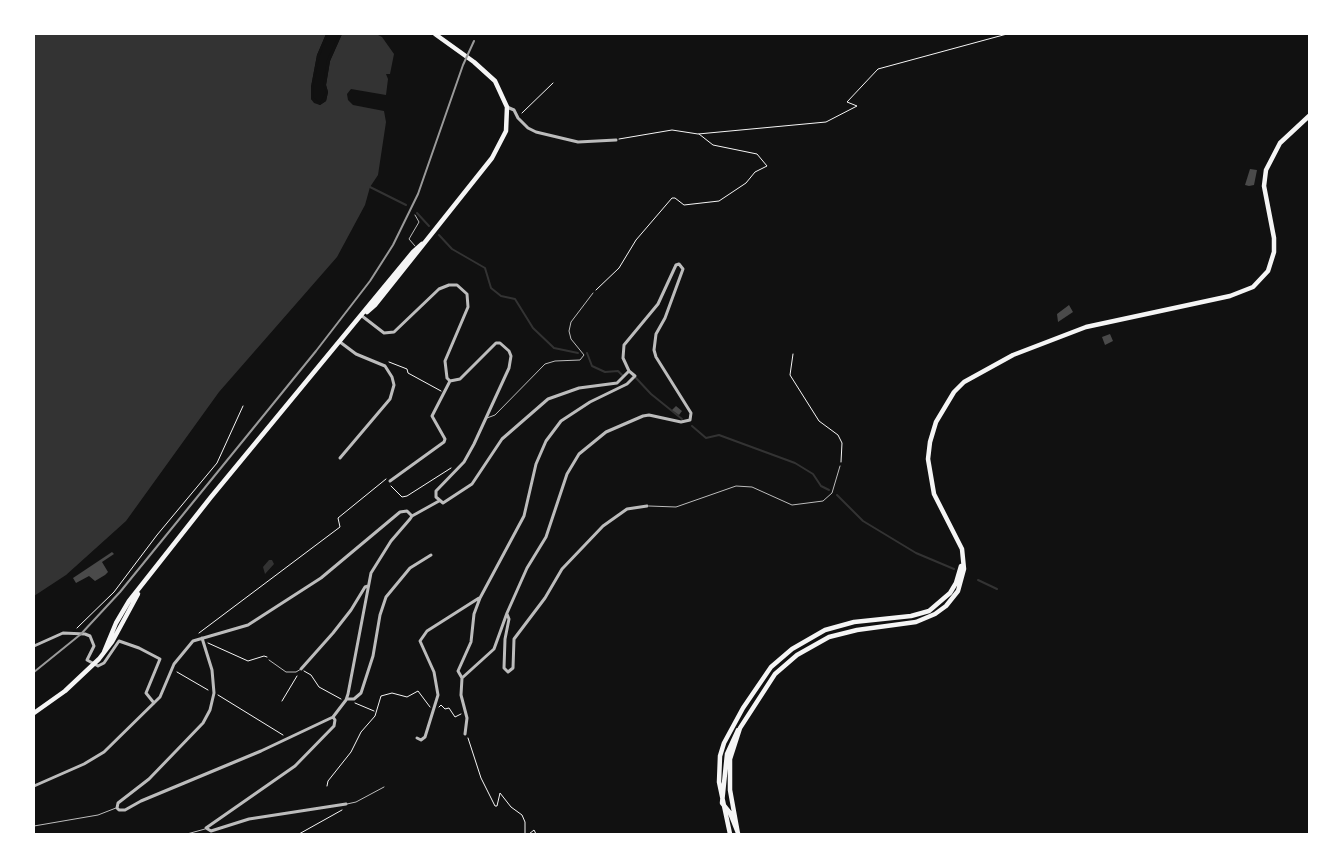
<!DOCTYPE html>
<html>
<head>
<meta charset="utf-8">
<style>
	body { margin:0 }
	#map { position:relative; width:1343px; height:868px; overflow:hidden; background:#111; font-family:"Exo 2",sans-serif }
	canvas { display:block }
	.frame { position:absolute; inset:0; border:35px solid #fff; pointer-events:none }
</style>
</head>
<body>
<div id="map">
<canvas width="1343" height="868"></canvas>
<div class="frame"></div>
</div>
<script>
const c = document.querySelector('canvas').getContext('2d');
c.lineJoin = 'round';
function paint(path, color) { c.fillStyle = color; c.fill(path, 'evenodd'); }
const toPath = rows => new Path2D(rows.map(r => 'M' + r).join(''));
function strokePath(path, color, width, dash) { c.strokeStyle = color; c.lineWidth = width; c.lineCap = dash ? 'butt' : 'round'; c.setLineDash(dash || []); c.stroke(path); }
const water = toPath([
	[34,34,326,34,317,55,311,87,311,99,320,105,326,101,328,92,326,85,330,61,342,34,376,34,382,37,394,54,390,74,386,74,388,79,386,95,351,89,347,94,348,100,353,105,384,111,386,122,378,175,370,187,365,205,337,257,219,392,126,521,66,575,34,596],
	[269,560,272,560,274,564,265,574,263,567]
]);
const pier = toPath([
	[326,34,328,34,320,55,313,87,314,98,320,103,326,92,323,85,327,60,339,34,342,34,330,61,326,85,328,92,326,101,320,105,314,103,311,99,311,87,317,55]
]);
const stream = toPath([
	[370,187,406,205],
	[417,213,429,226],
	[439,235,452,249,485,268,491,288,501,296,515,299,533,328,554,348,578,353],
	[587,353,592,366,605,372,618,371,623,376],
	[636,378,651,394,682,419],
	[692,426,706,438,719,435,795,463,813,474,821,486,829,490],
	[837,495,863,521,916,553,954,569],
	[978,580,997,589]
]);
const building = toPath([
	[1250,169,1257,170,1254,185,1249,186,1245,185],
	[1069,305,1073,312,1058,322,1057,314],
	[1110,334,1113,341,1105,345,1102,337],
	[676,406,682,411,679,415,672,410],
	[112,552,114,554,102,562,108,572,105,575,95,581,89,576,76,583,73,578]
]);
const path = toPath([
	[522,113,553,83],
	[619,139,672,130,698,134,826,122,857,106,847,102,878,69,1007,34],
	[596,290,619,268,636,240,672,198,675,198,684,205,719,201,746,183,755,172,767,166,757,154,713,145,699,134],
	[793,354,790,375,819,421,838,435,842,443,841,462],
	[389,362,407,369,408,373,441,391],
	[391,486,402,497,407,496,451,468],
	[77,628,114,592,157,535,217,463,243,406],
	[199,633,340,527,338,518,386,479],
	[208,643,248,661,264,656,267,657],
	[304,671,311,675,319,687,341,699],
	[177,672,208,690],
	[218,695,283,735],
	[282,701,297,676],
	[355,703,374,711],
	[439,707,441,705,445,709,449,708,455,717,461,714],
	[468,738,481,778,495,806,497,806,500,793,511,807,522,815,525,822,525,834],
	[327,786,328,781,351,752,361,732,375,716,381,696,392,693,407,697,418,691,430,707],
	[299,834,342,810],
	[529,834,534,830,536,834]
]);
const service = toPath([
	[415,215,419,222,409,239,415,246],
	[487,418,495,415,545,364,555,361,580,360,584,355,571,339,569,331,571,322,593,293],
	[649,506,676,507,736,486,752,487,792,505,823,501,832,493,840,466],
	[269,660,286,672,296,672,301,669],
	[347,804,356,802,384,787],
	[34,826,98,815,116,808],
	[187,834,205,829]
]);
const minor = toPath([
	[507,107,514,110,518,118,528,128,536,132,578,142,616,140],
	[362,316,384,333,394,332,439,289,449,285,457,285,467,294,468,307,445,361,447,378,450,381,460,379,496,343,500,343,509,351,511,356,509,368,474,444,464,462,436,491,436,497,443,503,472,484,502,439,548,399,579,388,617,383,629,371,635,376,627,384,590,402,561,421,546,441,536,464,524,516,480,598,474,614,471,642,458,671,462,678],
	[340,458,390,399,394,385,392,377,385,366,356,354,340,342],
	[390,481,444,442,445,439,432,416,450,381],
	[412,516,439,501],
	[507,614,509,619,505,639,504,668,508,672,513,668,514,639,545,598,562,569,603,526,627,509,647,506],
	[202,638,212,670,214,693,210,710,203,723,149,779,118,803,117,808,119,810,125,810,141,801,261,751,333,717,335,720,334,726,295,766,206,828,211,831,249,819,346,804],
	[34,646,63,633,85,634,90,636,94,646,87,660,98,666,104,663,119,641,139,648,160,659,146,693,154,703],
	[301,669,333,633,351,610,365,587,368,586],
	[462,678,494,649,507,613,527,568,546,537,567,474,579,454,606,432,643,416,649,415,681,422,690,420,691,413,656,357,654,350,656,334,665,318,683,269,679,264,676,265,658,304,624,345,623,358,629,371],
	[462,678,461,695,467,718,465,734],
	[347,699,354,699,361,693,373,656,380,615,386,597,410,568,431,555],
	[417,738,421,740,425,737,438,695,434,672,420,641,427,631,479,598],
	[34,786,84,764,104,752,160,697,174,664,193,641,248,625,321,578,400,512,407,511,412,516,410,519,391,541,371,573,348,694,346,700,333,717]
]);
const secondary = toPath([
	[367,312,375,305,492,158,506,131,507,107,495,81,474,62,435,34],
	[104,652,116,623,129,601,211,497,413,252,422,244],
	[34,713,65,691,99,659,112,642,138,594]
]);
const primary = toPath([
	[738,730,727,754,722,803,730,813,738,833],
	[730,834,719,782,720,756,724,743,743,708,771,667,792,649,825,630,854,622,911,616,929,611,950,593,956,583,961,566],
	[738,834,730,790,730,759,740,728,775,674,797,655,829,637,857,630,916,622,935,614,946,606,958,591,964,569,962,549,934,494,928,459,930,442,936,422,954,392,964,382,1013,355,1086,327,1230,296,1253,287,1268,271,1274,252,1274,238,1264,186,1266,170,1280,143,1309,116]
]);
const rail = toPath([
	[34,672,81,634,120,592,316,351,370,281,393,245,418,194,463,65,474,41]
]);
paint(water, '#333');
paint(pier, '#111');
strokePath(stream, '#333', 2);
paint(building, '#4a4a4a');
strokePath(path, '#f5f5f5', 1);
strokePath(service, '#bcbcbc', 1);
strokePath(minor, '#bcbcbc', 3);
strokePath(secondary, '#f5f5f5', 4.5);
strokePath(primary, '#f5f5f5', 4.5);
strokePath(rail, '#9a9a9a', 2);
</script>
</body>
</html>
